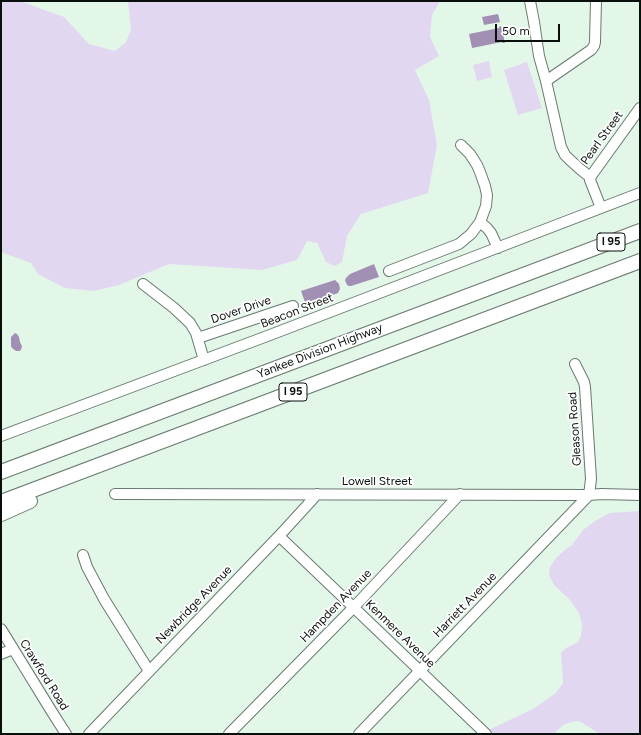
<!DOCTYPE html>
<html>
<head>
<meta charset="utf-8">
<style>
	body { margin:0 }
	#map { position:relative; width:641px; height:735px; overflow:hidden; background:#e3f7e9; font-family:Figtree,sans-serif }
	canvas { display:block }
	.frame { position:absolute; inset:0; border:2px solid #09100c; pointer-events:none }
	.scale { position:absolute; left:495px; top:24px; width:65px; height:18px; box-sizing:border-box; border:2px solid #09100c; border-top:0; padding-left:5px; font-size:12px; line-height:14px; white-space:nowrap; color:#09100c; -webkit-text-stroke:3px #fff; paint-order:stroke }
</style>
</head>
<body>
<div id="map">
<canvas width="641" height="735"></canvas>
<div class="frame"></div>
<div class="scale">50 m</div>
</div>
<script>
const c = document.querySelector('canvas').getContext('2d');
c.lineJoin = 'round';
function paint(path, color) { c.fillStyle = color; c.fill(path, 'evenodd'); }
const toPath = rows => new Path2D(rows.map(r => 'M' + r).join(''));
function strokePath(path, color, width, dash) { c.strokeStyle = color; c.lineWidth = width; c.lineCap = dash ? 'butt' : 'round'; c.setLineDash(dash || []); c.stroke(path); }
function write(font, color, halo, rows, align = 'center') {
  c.font = font + ' Figtree,sans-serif'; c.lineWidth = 3.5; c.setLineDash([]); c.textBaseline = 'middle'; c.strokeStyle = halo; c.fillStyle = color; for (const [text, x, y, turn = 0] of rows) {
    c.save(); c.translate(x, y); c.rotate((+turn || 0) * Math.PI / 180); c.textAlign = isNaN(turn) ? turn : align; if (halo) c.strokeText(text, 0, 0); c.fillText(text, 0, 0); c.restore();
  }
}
const green = toPath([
	[1,1,20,1,64,17,89,44,115,51,126,42,131,30,128,1,440,1,432,15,430,37,439,56,415,70,429,100,437,145,428,193,361,214,347,236,342,262,335,266,326,262,317,243,307,241,297,260,262,270,169,264,119,285,94,291,65,288,38,274,31,263,1,252],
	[489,61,492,77,477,81,473,65],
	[527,62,542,108,518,115,504,70],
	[640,511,640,734,600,734,579,721,571,722,563,725,554,734,480,734,533,709,556,693,563,683,561,653,566,648,578,642,581,636,582,624,579,613,569,599,554,585,549,575,550,567,556,558,566,549,572,545,583,530,595,521,610,513]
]);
const water = toPath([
	[498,14,500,22,484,25,482,17],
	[501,26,505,43,502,43,502,42,472,48,469,34,499,28,499,27],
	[374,264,379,277,351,286,349,286,347,285,345,280,346,278,350,274],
	[335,280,339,284,340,289,338,293,306,305,301,291],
	[15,333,17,334,19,337,20,342,22,346,21,350,19,351,16,351,12,348,11,346,11,337]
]);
const minor = toPath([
	[530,1,534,22,539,56,546,81,561,147,565,155,570,160,580,169,590,177],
	[546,81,591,50,594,46,595,42,596,1],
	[601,208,590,180,591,176,640,108],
	[480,222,487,228,491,233,498,248],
	[389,271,459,244,471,234,480,222,486,206,487,195,485,186,480,172,477,165,470,154,461,145],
	[143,284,174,308,190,323,196,333,204,360],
	[198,338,293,306],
	[575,364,584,382,585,387,591,479,589,495],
	[1,436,270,335,640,193],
	[115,494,589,495,601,494,640,495],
	[279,536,486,734],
	[83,555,87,567,104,599,149,671],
	[1,629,52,712,66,734],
	[1,654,13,649],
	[89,734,279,536,311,501,317,494],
	[229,734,354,607,460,494],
	[359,734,589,495]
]);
const highway = toPath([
	[1,472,640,231],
	[1,502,640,261],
	[1,514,30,501]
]);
const shields = [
	[611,242,28],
	[293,392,28]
];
const shieldNames = [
	["I 95",611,242],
	["I 95",293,392]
];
const streetNames = [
	["Pearl Street",602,138,-54],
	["Dover Drive",241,310,-19],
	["Beacon Street",297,311,-21],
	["Yankee Division Highway",320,351,-21],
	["Gleason Road",575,429,-94],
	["Lowell Street",377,481],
	["Newbridge Avenue",194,605,-46],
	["Harriett Avenue",465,605,-46],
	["Hampden Avenue",336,606,-46],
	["Kenmere Avenue",400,634,44],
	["Crawford Road",44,675,58]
];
paint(green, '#e2d7f0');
paint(water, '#a190b4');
strokePath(minor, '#697a6f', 12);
strokePath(highway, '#697a6f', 16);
strokePath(minor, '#fff', 10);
strokePath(highway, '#fff', 14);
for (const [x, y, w] of shields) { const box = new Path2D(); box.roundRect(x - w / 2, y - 9, w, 18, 3); c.fillStyle = '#fff'; c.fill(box); strokePath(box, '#09100c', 1); }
write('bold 11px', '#09100c', null, shieldNames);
write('12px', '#09100c', '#fff', streetNames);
</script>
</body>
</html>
